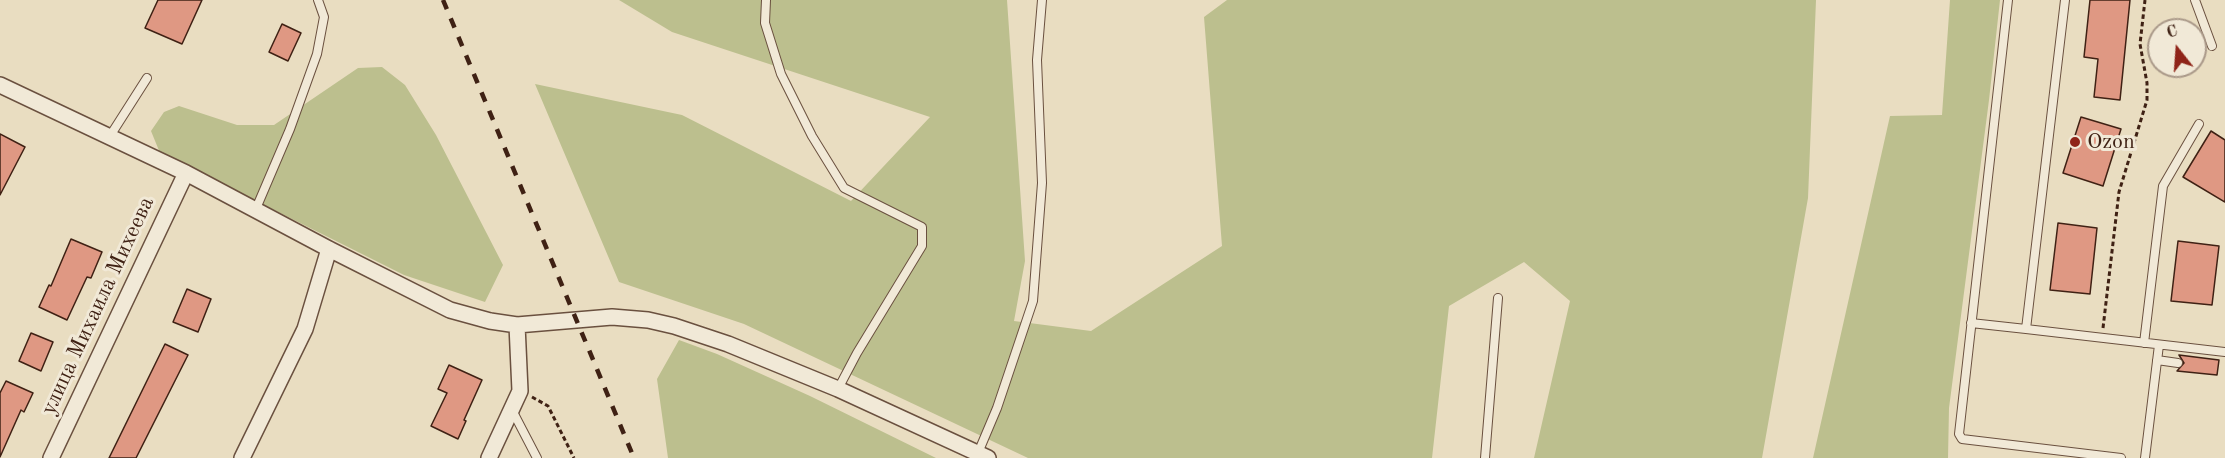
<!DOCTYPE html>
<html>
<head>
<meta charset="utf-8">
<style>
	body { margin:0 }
	#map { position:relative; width:2225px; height:458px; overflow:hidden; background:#e9ddc1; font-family:"Old Standard TT",serif }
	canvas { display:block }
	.north { position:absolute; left:2147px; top:18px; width:60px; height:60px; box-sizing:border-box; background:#f1e9d7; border:2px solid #aa9989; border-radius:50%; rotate:343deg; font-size:16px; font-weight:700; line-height:24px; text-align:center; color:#3f2114 }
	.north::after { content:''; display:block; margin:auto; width:21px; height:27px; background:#8f2418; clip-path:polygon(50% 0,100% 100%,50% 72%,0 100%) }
</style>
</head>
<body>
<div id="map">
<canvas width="2225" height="458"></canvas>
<div class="north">С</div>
</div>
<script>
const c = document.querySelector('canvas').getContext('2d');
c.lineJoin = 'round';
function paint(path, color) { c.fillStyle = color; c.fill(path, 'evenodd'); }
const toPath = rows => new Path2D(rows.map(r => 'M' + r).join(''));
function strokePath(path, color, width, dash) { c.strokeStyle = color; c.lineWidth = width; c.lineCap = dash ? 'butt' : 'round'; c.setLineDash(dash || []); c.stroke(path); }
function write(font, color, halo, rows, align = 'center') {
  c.font = font + ' "Old Standard TT",serif'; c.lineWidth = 6; c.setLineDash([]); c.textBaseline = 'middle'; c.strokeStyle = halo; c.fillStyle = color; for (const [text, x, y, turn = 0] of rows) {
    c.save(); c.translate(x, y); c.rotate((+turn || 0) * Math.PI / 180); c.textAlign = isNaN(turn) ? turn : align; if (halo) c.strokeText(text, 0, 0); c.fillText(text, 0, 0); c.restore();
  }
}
const green = toPath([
	[619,0,1007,0,1025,261,1014,321,1091,331,1222,246,1204,17,1227,0,1816,0,1808,198,1762,458,1534,458,1570,301,1524,262,1449,306,1432,458,1028,458,744,324,619,282,535,84,682,115,851,201,930,117,672,32],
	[1950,0,2000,0,1989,100,1949,408,1948,458,1813,458,1890,116,1942,115],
	[382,67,405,85,436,135,503,265,485,302,404,275,160,153,151,131,164,112,179,106,237,125,274,125,358,68],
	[679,340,717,354,810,396,936,458,668,458,657,379]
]);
const building = toPath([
	[158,0,202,0,182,44,145,28,158,0],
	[2090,0,2130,0,2120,100,2094,97,2098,59,2084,57,2090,0],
	[282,24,301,33,288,61,269,52,282,24],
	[2081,117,2121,129,2103,186,2063,173,2081,117],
	[2211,131,2225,140,2225,202,2183,177,2211,131],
	[0,134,25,147,0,195,0,134],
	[2058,223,2097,228,2090,294,2050,290,2058,223],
	[71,239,102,252,91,278,87,277,67,320,39,307,49,285,51,286,71,239],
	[2178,241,2219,246,2212,305,2171,301,2178,241],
	[187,289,211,299,198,332,173,322,187,289],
	[31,333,53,342,41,371,19,361,31,333],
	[165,344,188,355,136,458,109,458,165,344],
	[2179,355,2219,360,2217,375,2177,371,2184,363,2179,355],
	[449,365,482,380,464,420,466,421,458,439,431,426,447,393,438,389,449,365],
	[6,381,33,393,24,412,21,410,0,457,0,393,6,381]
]);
const path = toPath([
	[2103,328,2119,192,2147,100,2147,83,2140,44,2145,0],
	[532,397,548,406,574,458]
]);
const service = toPath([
	[766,0,765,23,781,74,812,136,844,188,922,227,922,246,857,353,838,389],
	[2008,0,1959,434,1962,439,2121,458],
	[2065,0,2026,329,2225,352],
	[2195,0,2212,46],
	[110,136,147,78],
	[255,211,290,129,317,54,324,17,318,0],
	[1971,323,2026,329],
	[2144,343,2163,186,2199,124],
	[2157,360,2178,363],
	[512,410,537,458],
	[978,453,997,408,1033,301,1042,183,1037,60,1042,0],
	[1485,458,1498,298],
	[2145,458,2159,345]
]);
const minor = toPath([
	[0,85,186,173,329,249,450,310,490,321,517,325,612,317,648,320,674,326,728,344,838,389,988,458],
	[51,458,186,173],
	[242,458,305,329,329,249],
	[489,458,520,391,517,325]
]);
const rail = toPath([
	[443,0,634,458]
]);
const markers = [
	[2075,142,6,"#8f2418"]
];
const poiNames = [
	["Ozon",2087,142]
];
const streetNames = [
	["улица Михаила Михеева",98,306,-65]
];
paint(green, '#bcbf8e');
paint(building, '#df9883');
strokePath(building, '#3f2114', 1.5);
strokePath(service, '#6a503f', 10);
strokePath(minor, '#6a503f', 18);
strokePath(path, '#3f2114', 3, [4.5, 3]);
strokePath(service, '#f1e9d7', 8);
strokePath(minor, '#f1e9d7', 15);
strokePath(rail, '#3f2114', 4.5, [10, 10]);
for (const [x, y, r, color] of markers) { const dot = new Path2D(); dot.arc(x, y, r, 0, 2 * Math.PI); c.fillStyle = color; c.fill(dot); strokePath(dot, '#f1e9d7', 2); }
write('22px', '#3f2114', '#f1e9d7', poiNames, 'left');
write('22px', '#3f2114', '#f1e9d7', streetNames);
</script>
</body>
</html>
